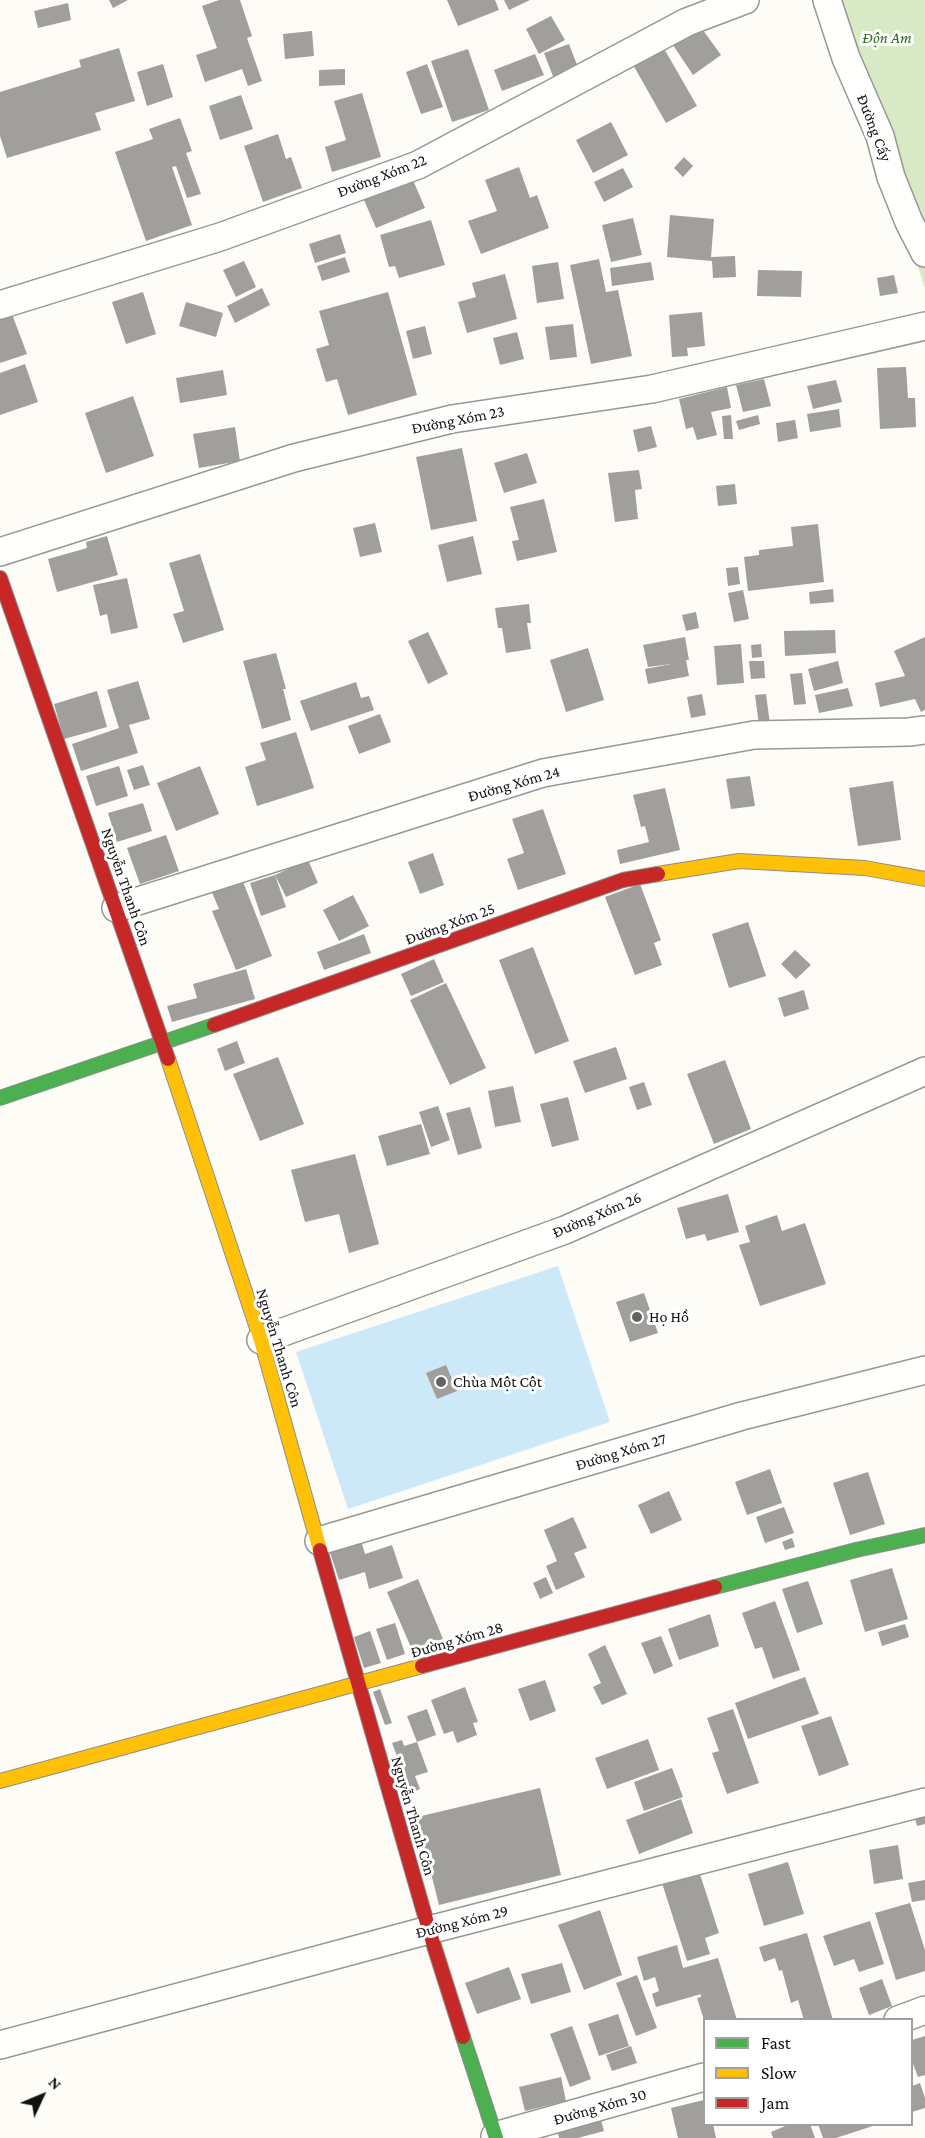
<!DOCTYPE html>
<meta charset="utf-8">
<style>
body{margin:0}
#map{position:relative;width:925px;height:2138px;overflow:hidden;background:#fdfcf7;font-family:"Crimson Pro",serif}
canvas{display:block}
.legend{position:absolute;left:703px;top:2018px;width:210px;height:108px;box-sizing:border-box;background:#fff;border:2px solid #a0a0a0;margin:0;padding:8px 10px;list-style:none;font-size:18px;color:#111}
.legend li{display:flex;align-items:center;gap:12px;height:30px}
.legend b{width:30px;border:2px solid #a0a0a0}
.north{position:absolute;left:12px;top:2066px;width:60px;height:60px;-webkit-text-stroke:4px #fff;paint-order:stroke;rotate:46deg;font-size:16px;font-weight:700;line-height:24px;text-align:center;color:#111}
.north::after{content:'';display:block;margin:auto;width:21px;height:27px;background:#111;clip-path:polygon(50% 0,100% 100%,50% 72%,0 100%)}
</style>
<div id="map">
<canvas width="925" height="2138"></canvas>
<ul class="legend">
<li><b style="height:8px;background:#4caf50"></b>Fast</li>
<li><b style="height:8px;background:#ffc107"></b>Slow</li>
<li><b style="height:8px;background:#c62828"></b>Jam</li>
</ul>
<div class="north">N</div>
</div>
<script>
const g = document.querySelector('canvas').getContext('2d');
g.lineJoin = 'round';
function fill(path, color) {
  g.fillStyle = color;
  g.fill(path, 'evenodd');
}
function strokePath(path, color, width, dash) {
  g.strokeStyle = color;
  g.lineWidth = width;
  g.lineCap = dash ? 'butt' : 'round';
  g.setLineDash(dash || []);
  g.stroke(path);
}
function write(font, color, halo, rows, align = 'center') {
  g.font = font + ' "Crimson Pro",serif';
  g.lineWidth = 6;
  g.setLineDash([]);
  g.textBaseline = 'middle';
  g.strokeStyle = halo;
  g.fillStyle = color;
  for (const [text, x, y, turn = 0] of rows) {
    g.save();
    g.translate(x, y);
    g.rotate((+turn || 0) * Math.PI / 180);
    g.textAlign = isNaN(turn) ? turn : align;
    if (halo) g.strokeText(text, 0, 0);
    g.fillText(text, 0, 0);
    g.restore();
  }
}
fill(new Path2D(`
 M835,0H925V289Z`), '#d8eac5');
fill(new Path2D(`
 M558,1266L610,1422L348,1509L296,1352Z`), '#cde8f7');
fill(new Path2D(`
 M109,0H128L113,8Z
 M219,0H240L252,36L247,38L262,81L248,86L242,69L205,82L196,55L217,48L202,6Z
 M447,0H495L499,10L458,26Z
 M504,0H530L509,10Z
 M68,3L71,20L38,28L34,11Z
 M551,16L565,40L539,54L526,29Z
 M700,26L721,55L693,75L673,45Z
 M312,31L314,56L285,59L283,34Z
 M569,44L579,70L554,79L544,53Z
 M662,45L697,106L666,123L632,63Z
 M119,48L135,101L95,113L101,130L7,158L0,136V92L81,67L79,60Z
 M468,49L489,110L452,122L431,61Z
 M535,54L544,75L502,91L494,70Z
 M163,64L173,97L147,106L137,72Z
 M427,64L443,107L421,114L406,72Z
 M345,69V85L319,86V70Z
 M362,93L381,157L332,172L325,147L346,140L334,101Z
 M241,95L253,129L220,140L209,106Z
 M180,118L192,151L186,153L201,194L187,198L176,166L172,167L192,225L146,241L115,152L153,139L149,129Z
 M611,122L628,155L593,173L576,140Z
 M278,134L286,159L291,157L302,188L263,202L244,146Z
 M684,157L693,166L683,177L674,168Z
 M519,167L530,198L537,195L549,228L481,254L468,221L497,211L485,180Z
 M623,168L633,187L604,202L594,182Z
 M413,180L425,208L376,228L364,200Z
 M670,215L714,219L711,257L735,256L736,277L713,278L712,261L667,257Z
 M633,218L642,255L611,262L602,225Z
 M431,220L445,265L399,278L395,266L389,267L380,235Z
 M340,234L346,253L315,263L309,244Z
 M345,257L350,272L322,281L317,266Z
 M599,259L606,292L618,290L632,356L591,364L570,265Z
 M244,261L256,287L236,297L223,270Z
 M558,262L564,299L537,303L532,266Z
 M651,262L654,280L612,286L610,268Z
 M758,270L802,271L801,297L757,296Z
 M505,274L517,319L467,333L458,302L476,297L472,283Z
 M894,275L898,293L880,296L877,278Z
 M262,288L270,305L235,323L227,306Z
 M143,292L156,334L126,344L112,302Z
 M388,292L417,395L348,415L337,379L326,382L316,349L329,345L319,311Z
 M186,302L223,313L216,337L179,326Z
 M702,312L705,346L687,348L688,356L672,357L669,315Z
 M12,314L27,354L0,363V318Z
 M573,324L577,357L550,360L545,327Z
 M425,326L432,354L413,359L406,331Z
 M517,332L524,359L500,365L493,338Z
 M25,364L38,402L0,415V373Z
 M906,367L908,398H915L916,427L880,429L877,368Z
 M223,370L227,395L180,403L176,378Z
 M764,379L771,406L743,412L736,385Z
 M836,380L842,402L813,409L807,386Z
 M727,387L731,408L711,412L717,435L697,440L693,427L686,429L679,399Z
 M133,396L154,456L106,473L85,413Z
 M839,409L841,427L810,432L807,414Z
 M731,415L733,439H724L722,416Z
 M758,415L760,424L739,430L736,421Z
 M795,420L798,438L778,442L776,423Z
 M651,426L657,447L638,452L633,430Z
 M235,427L240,461L199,468L193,434Z
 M462,448L477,521L431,530L416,457Z
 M527,453L537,483L504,493L494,463Z
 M639,470L642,489L635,490L638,519L615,522L608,473Z
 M735,484L737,504L718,506L716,486Z
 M544,499L557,552L517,561L512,541L519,540L510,507Z
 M375,523L382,552L360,557L353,528Z
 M818,524L824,582L748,591L744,557L759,555V550L793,546L791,527Z
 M107,536L118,575L57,592L48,559L87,548L86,542Z
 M473,536L482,574L447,582L438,545Z
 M200,554L224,630L183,643L173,614L184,611L169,563Z
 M738,567L740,584L728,586L726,568Z
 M127,578L138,628L111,634L107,614L100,616L93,585Z
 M833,589L834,602L810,604L809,592Z
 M743,590L749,619L734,622L728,593Z
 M529,604L531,623H527L531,649L506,653L502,628H498L495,608Z
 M696,612L699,628L686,631L682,615Z
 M835,630L836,653L785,656L784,631Z
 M428,632L448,674L428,684L408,641Z
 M685,637L689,660H686L689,676L648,684L645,669L671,664L648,667L643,645Z
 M925,637V710L921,712L915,699L880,707L875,683L905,676L894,651Z
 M741,644L744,683L717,685L714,646Z
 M761,644L762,657L752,658L751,645Z
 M588,648L604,700L566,712L550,660Z
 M276,653L286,689H283L291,720L262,729L243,661Z
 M749,661H764L765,678L751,679Z
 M838,661L843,683L814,691L808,669Z
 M802,673L806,704L794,705L790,674Z
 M138,681L150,719L129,725L138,753L81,771L72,744L119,728L107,690Z
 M356,682L361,698L369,696L374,710L311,731L300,701Z
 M848,688L853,706L819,713L815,695Z
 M97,691L107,727L64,739L54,704Z
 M702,694L706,715L691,718L687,697Z
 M766,694L770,724L759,725L755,695Z
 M380,714L391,742L359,754L348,726Z
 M296,732L314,788L257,806L245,767L266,760L260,743Z
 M143,765L150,785L134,790L127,770Z
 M119,766L128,796L96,806L86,776Z
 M200,766L219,814L176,831L157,783Z
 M750,776L755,806L731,809L726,779Z
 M893,781L901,840L858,846L849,788Z
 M665,788L680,850L620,864L617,850L649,842L645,826L641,827L633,795Z
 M143,803L152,831L117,842L108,813Z
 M543,809L566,874L518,890L507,859L524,853L512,819Z
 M166,835L179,871L140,884L127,848Z
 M433,853L444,885L420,894L408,862Z
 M308,860L318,883L286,897L275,875Z
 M275,875L286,907L261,916L250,883Z
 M242,879L272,956L236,970L212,911L219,909L211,890Z
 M640,884L661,940L654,943L662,965L635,975L605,897Z
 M353,895L369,926L339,941L323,910Z
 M748,922L766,976L729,988L712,934Z
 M364,934L371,953L324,970L317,952Z
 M533,947L569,1041L535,1054L499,960Z
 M795,950L811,965L796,979L781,964Z
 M434,959L444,982L411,996L401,974Z
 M246,969L255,999L172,1022L167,1006L197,998L193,984Z
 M446,983L486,1068L450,1085L410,1000Z
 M804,990L809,1009L784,1017L778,998Z
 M237,1041L245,1063L225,1071L217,1049Z
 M616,1047L627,1079L585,1093L573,1061Z
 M278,1057L304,1124L260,1141L233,1074Z
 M725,1060L751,1129L714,1144L687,1074Z
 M644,1082L652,1105L637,1110L629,1087Z
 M513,1086L521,1122L495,1127L488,1091Z
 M568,1097L579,1140L552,1147L540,1104Z
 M438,1106L450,1140L431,1147L419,1112Z
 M470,1107L482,1148L458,1155L446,1113Z
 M421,1124L430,1154L387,1166L378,1136Z
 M355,1154L379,1244L349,1253L339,1214L305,1222L291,1170Z
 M728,1194L739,1232L707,1241L705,1234L686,1239L677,1208Z
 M777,1215L782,1231L805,1223L826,1284L760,1306L739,1245L750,1242L745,1226Z
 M644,1293L658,1333L630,1342L616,1302Z
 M446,1365L457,1391L437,1399L426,1373Z
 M770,1469L782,1503L747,1515L735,1482Z
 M868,1472L885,1524L850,1535L833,1483Z
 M669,1491L682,1520L651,1534L638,1505Z
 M784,1507L794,1533L765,1543L756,1517Z
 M573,1517L587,1548L574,1553L585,1577L556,1590L546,1566L557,1561L544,1530Z
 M359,1533L365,1554L392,1545L403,1578L369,1589L365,1572L339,1580L327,1543Z
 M792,1538L795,1547L785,1550L782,1542Z
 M892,1568L908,1619L865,1632L850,1580Z
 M546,1577L553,1593L540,1599L533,1583Z
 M418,1579L443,1639L413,1652L387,1592Z
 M808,1581L823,1624L797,1633L782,1589Z
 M775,1601L800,1670L773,1679L762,1647L755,1649L742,1613Z
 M710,1614L719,1646L679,1660L668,1629Z
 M395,1623L405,1654L387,1660L376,1629Z
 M905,1624L909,1637L882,1646L878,1632Z
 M370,1631L381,1663L364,1668L354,1637Z
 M661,1636L673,1666L654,1674L641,1643Z
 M605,1645L627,1694L602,1705L593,1687L601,1683L588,1654Z
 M805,1677L819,1714L748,1739L735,1703Z
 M545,1680L556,1711L530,1721L518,1689Z
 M465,1687L478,1722L473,1723L477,1735L457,1743L453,1731L444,1734L431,1700Z
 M380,1689L392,1723L385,1725L373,1692Z
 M427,1709L436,1735L417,1742L407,1716Z
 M733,1709L759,1783L727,1794L712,1753L719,1751L707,1718Z
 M831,1716L849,1765L819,1776L801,1726Z
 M648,1739L659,1770L607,1789L595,1758Z
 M402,1740L404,1746L417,1742L428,1772L415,1776L420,1789L411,1793L392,1743Z
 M672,1768L683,1797L644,1811L634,1782Z
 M540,1788L561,1875L439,1905L417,1817Z
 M681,1799L693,1833L639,1854L626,1820Z
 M925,1812V1824L917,1826L914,1814Z
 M898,1845L903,1879L874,1884L869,1850Z
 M788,1862L804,1914L764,1926L748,1874Z
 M698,1868L719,1933L705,1938L710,1954L687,1961L661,1880Z
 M925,1880V1900L912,1902L908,1883Z
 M910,1903L925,1950V1971L896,1980L875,1913Z
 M600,1910L622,1975L584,1990L558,1925Z
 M870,1921L884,1964L859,1972L854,1959L834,1966L823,1936Z
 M807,1933L815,1960L833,2020H804L798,2000L791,2003L782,1970L779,1971L775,1958L764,1962L759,1947Z
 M677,1945L683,1968L718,1958L737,2020H704L697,1998L701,1997V1994L656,2007L652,1994L659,1991L655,1977L644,1981L637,1957Z
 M562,1963L571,1992L531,2004L521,1974Z
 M509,1967L521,1999L477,2014L465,1983Z
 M637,1975L657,2028L636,2036L616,1983Z
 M882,1979L892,2006L869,2015L859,1988Z
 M618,2014L629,2046L599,2056L588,2024Z
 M572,2026L591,2079L570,2087L550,2034Z
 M925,2036V2075L918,2077L912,2061V2040Z
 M631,2046L637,2063L612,2071L606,2055Z
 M561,2077L566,2101L525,2111L519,2087Z
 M920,2083L925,2098V2108L912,2112V2086Z
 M704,2100V2124H713L716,2138H678L671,2108Z
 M599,2113L604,2131L578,2138H559L556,2126Z
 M790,2124H810L815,2138H773L771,2132Z
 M818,2124H876V2125L836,2138H823Z`), '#a19f9c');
const street = new Path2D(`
 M827,0L846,58L880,136L891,177L909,222L925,253
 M0,305L220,237L418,165L687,22L745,0
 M0,552L294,458L452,419L652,389L925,326
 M116,908L543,773L754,735L909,732L925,730
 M261,1340L565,1230L925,1071
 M319,1541L742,1416L925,1370
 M898,2020L925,2010
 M0,2045L429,1930L925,1802
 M495,2136L704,2077`);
const fast = new Path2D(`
 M0,1098L214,1025
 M715,1587L856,1550L925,1535
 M463,2037L496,2138`);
const slow = new Path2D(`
 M658,874L739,861L865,868L925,879
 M168,1059L261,1340L320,1550
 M0,1781L422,1666`);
const jam = new Path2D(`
 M0,578L168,1059
 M214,1025L623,880L658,874
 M320,1550L429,1930L463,2037
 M422,1666L715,1587`);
strokePath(street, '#979795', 30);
strokePath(fast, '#8e8d8b', 16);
strokePath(slow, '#8e8d8b', 16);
strokePath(jam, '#8e8d8b', 16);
strokePath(street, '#fffffe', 27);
strokePath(fast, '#4caf50', 14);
strokePath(slow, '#ffc107', 14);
strokePath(jam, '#c62828', 14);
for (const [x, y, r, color] of [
 [637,1317,6,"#646362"],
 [441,1382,6,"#646362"]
]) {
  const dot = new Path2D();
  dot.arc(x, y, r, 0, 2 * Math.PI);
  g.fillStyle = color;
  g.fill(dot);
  strokePath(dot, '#fff', 2);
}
write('italic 16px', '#2f6b1f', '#fff', [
 ["Độn Am",887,38]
]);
write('16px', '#111', '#fff', [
 ["Đường Cấy",874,128,69],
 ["Đường Xóm 22",382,176,-21],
 ["Đường Xóm 23",458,420,-11],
 ["Đường Xóm 24",514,784,-16],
 ["Nguyễn Thanh Côn",126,887,71],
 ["Đường Xóm 25",450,924,-20],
 ["Đường Xóm 26",597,1215,-23],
 ["Nguyễn Thanh Côn",279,1348,73],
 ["Đường Xóm 27",621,1452,-17],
 ["Đường Xóm 28",457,1640,-16],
 ["Nguyễn Thanh Côn",413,1816,74],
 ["Đường Xóm 29",462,1922,-14],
 ["Đường Xóm 30",600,2107,-16]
]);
write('16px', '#111', '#fff', [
 ["Họ Hồ",649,1317],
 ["Chùa Một Cột",453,1382]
], 'left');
</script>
